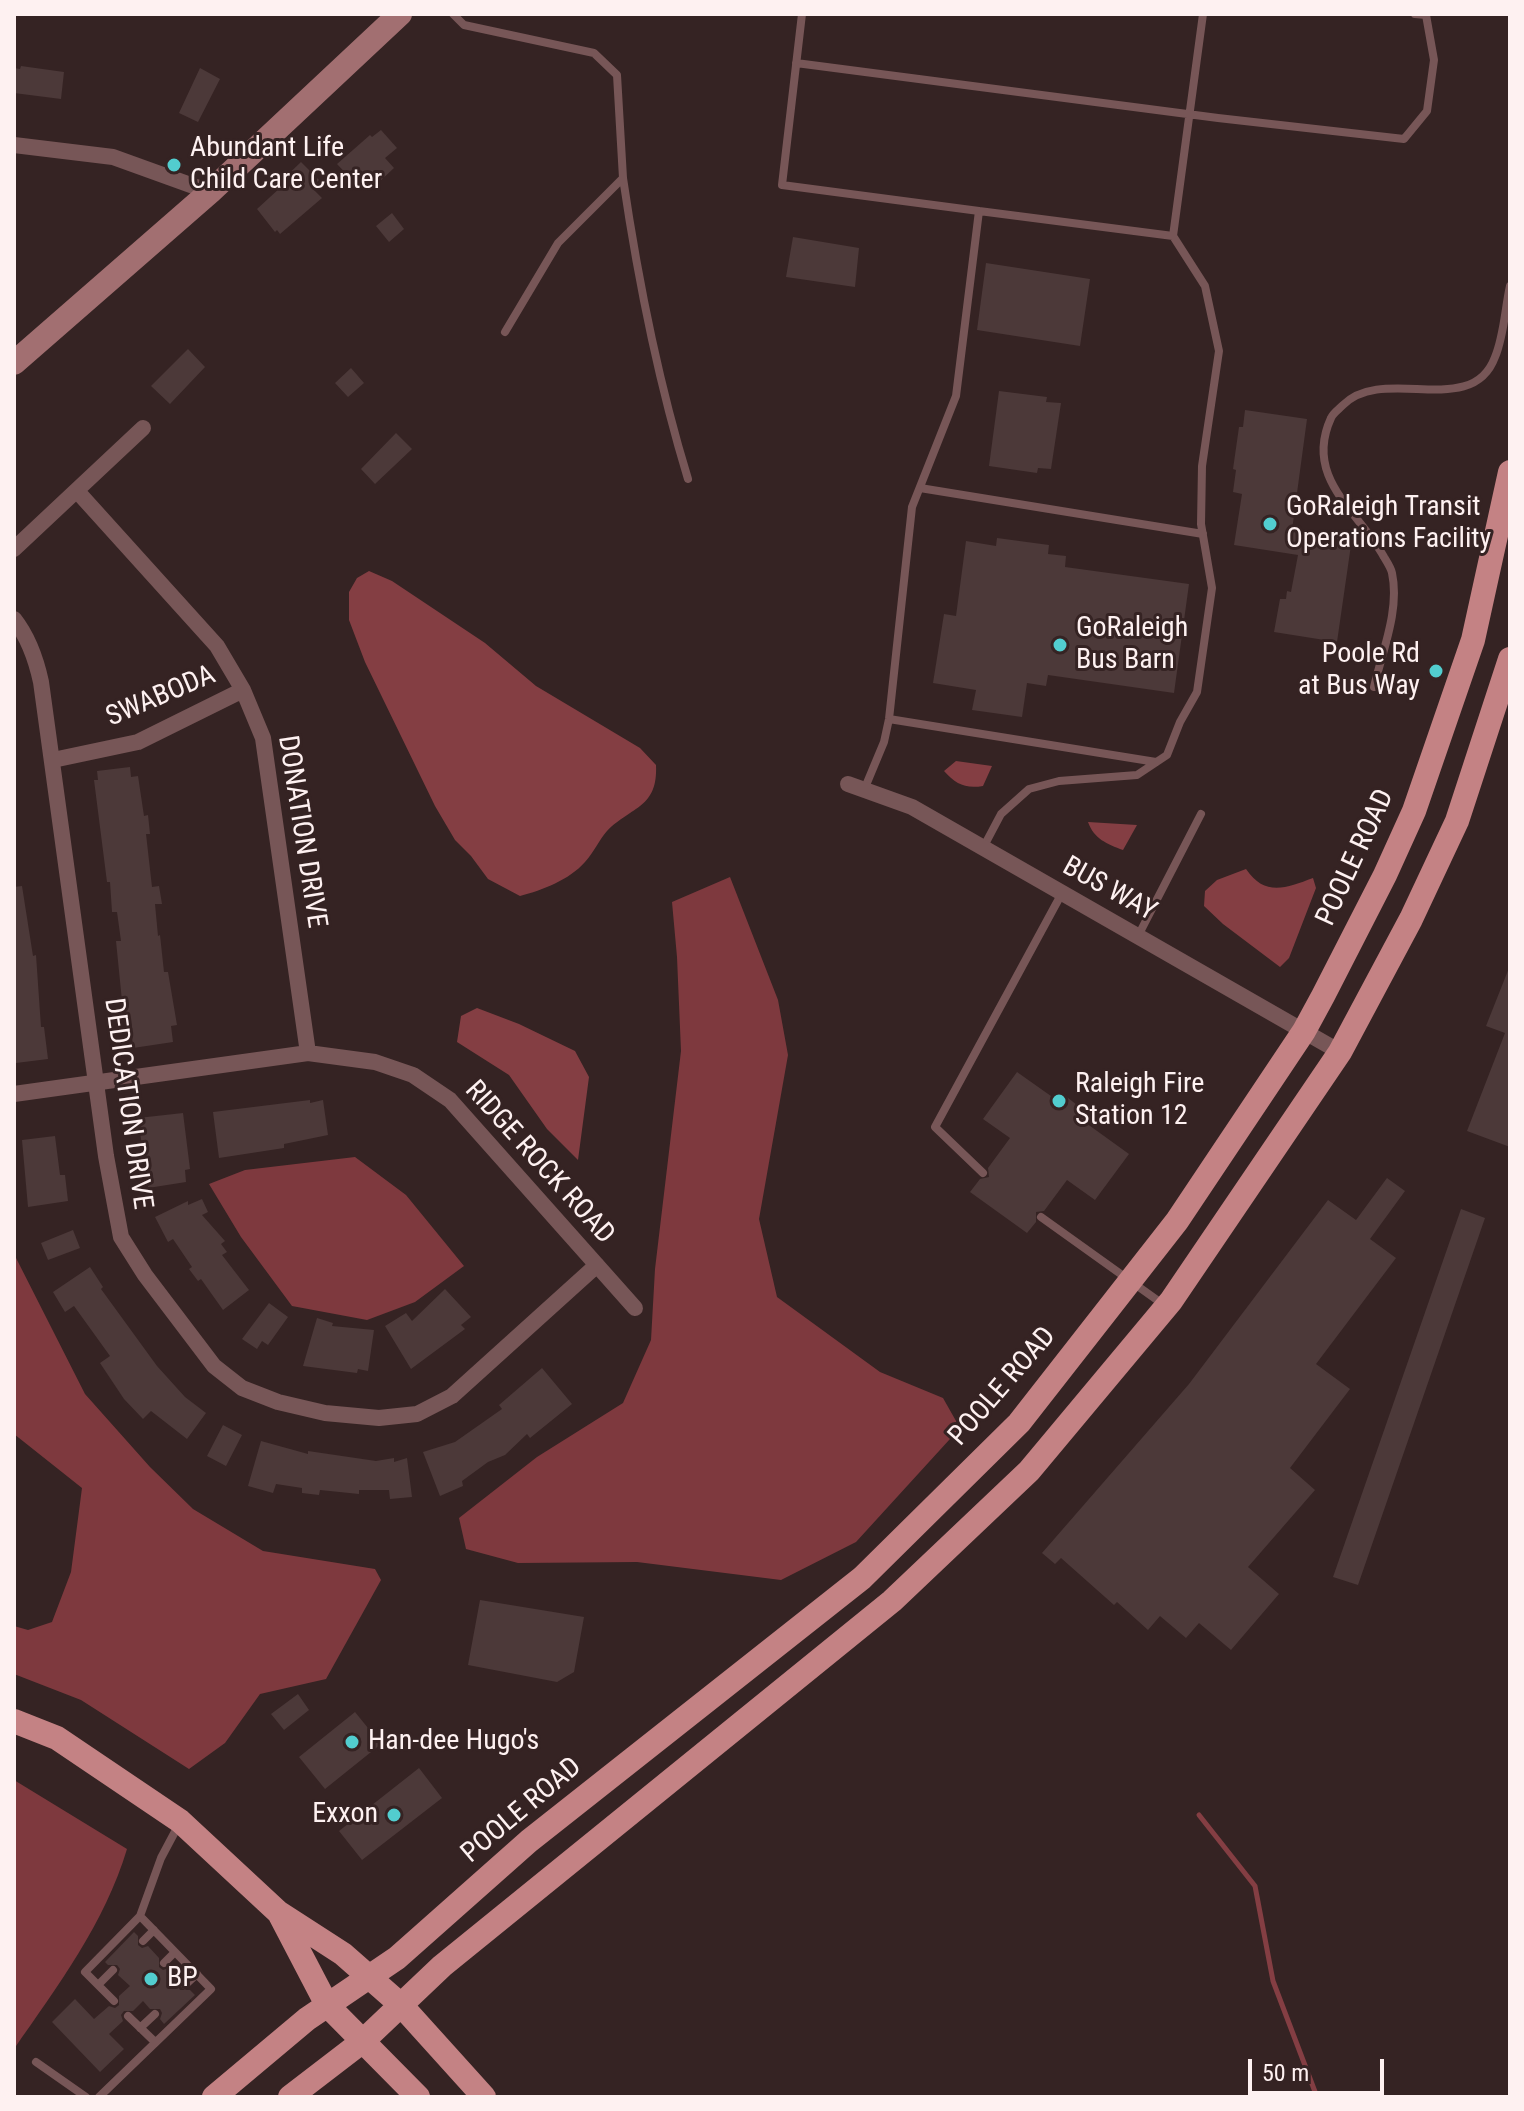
<!DOCTYPE html>
<style>
body{margin:0}
#map{position:relative;width:1524px;height:2111px;overflow:hidden;background:#352323;font-family:"Roboto Condensed",sans-serif}
canvas{display:block}
.frame{position:absolute;inset:0;border:16px solid #fef1f1;pointer-events:none}
.scale{position:absolute;left:1248px;top:2059px;width:136px;height:36px;box-sizing:border-box;border:4px solid #fef1f1;border-top:0;padding-left:10px;font-size:24px;line-height:28px;white-space:nowrap;color:#fef1f1;-webkit-text-stroke:6px #352323;paint-order:stroke}
</style>
<div id="map">
<canvas width="1524" height="2111"></canvas>
<div class="frame"></div>
<div class="scale">50 m</div>
</div>
<script>
const g = document.querySelector('canvas').getContext('2d');
g.lineJoin = 'round';
function fill(path, color) {
  g.fillStyle = color;
  g.fill(path, 'evenodd');
}
function strokePath(path, color, width, dash) {
  g.strokeStyle = color;
  g.lineWidth = width;
  g.lineCap = dash ? 'butt' : 'round';
  g.setLineDash(dash || []);
  g.stroke(path);
}
function write(font, color, halo, rows, align = 'center') {
  g.font = font + ' "Roboto Condensed",sans-serif';
  g.lineWidth = 6;
  g.setLineDash([]);
  g.textBaseline = 'middle';
  g.strokeStyle = halo;
  g.fillStyle = color;
  for (const [text, x, y, turn = 0] of rows) {
    g.save();
    g.translate(x, y);
    g.rotate((+turn || 0) * Math.PI / 180);
    g.textAlign = isNaN(turn) ? turn : align;
    if (halo) g.strokeText(text, 0, 0);
    g.fillText(text, 0, 0);
    g.restore();
  }
}
fill(new Path2D(`
 M730,877L778,1000L788,1055L759,1219L777,1297L880,1372L943,1398L960,1428L856,1542L781,1580L637,1562L518,1563L466,1549L459,1518L537,1457L623,1403L651,1340L655,1269L681,1051L677,957L672,902Z
 M355,1157L406,1195L464,1266L415,1302L367,1320L292,1306L241,1237L209,1184L245,1170Z
 M14,1254L85,1394L150,1467L193,1509L263,1551L375,1569L381,1580L326,1679L260,1694L225,1743L189,1769L81,1700L14,1674V1626L28,1630L52,1622L71,1572L82,1488L14,1434Z
 M14,1780L127,1849C105,1923 57,1987 14,2049Z`), '#7e393e');
fill(new Path2D(`
 M369,571L392,581L485,643L536,686L640,748L656,765C658,808 632,806 607,831C599,840 594,852 585,862C569,880 543,890 520,896L488,879L471,856L455,840L435,806L365,662L349,620V592L357,578Z
 M956,761L992,766L983,786C965,789 956,784 944,771Z
 M1088,822L1137,825L1123,850C1107,844 1094,839 1088,822Z
 M1246,869C1265,897 1286,888 1313,878L1316,888L1289,958L1280,967L1223,924L1204,906L1205,891L1217,880Z
 M477,1008L519,1024L575,1051L589,1077L578,1160L547,1129L509,1075L457,1042L461,1016Z`), '#843e43');
strokePath(new Path2D(`
 M1199,1815L1255,1886L1273,1981L1317,2097`), '#843e43', 5);
fill(new Path2D(`
 M21,66L64,72L61,99L14,93V68L20,69Z
 M200,68L220,79L198,122L179,113Z
 M381,130L397,148L385,158L394,168L378,183L369,172L356,184L337,164L370,135L372,137Z
 M301,162L319,180L312,188L322,198L280,234L277,230L275,232L257,209L281,187L278,184Z
 M392,213L404,229L389,242L376,226Z
 M793,237L859,248L855,287L786,277Z
 M986,263L1090,279L1080,346L977,330Z
 M188,349L205,367L170,404L151,386Z
 M351,368L364,383L348,397L335,383Z
 M999,391L1047,397L1046,402L1061,403L1051,469L1038,468L1037,473L989,466Z
 M1245,410L1307,419L1292,530L1352,538L1337,642L1274,632L1280,599H1286L1287,591L1291,592L1298,555L1234,545L1242,494L1233,492L1236,470L1233,469L1239,427H1243Z
 M396,433L412,449L375,484L361,469Z
 M997,538L1049,545L1048,554L1066,556L1065,567L1189,584L1174,693L1048,675L1046,686L1027,683L1022,717L972,710L976,690L933,683L944,614L956,616L966,541L996,546Z
 M130,767L131,777L138,776L144,816L148,815L150,834H146L152,887L159,886L162,904H155L158,936L160,935L164,972H168L177,1025L171,1026L173,1042L133,1048L132,1036L127,1037L125,1000L122,1001L116,941H121L117,912H112L110,882H107L94,780H98L97,771Z
 M22,886L33,956L36,955L41,1027H44L48,1059L16,1063L14,887Z
 M1509,968H1510V1147L1467,1131L1505,1033L1486,1026Z
 M1017,1072L1058,1101L1063,1094L1091,1116L1086,1123L1129,1154L1095,1200L1067,1180L1044,1211L1036,1212V1222L1027,1233L970,1192L980,1179L989,1177L988,1168L1010,1138L983,1119Z
 M310,1100V1103L323,1100L328,1135L284,1144V1148L219,1158L213,1112Z
 M183,1113L190,1169L185,1170L186,1182L148,1188L138,1118Z
 M55,1136L60,1175H65L68,1201L28,1207L22,1140Z
 M1387,1178L1405,1191L1370,1239L1396,1258L1316,1364L1350,1389L1290,1468L1315,1490L1248,1567L1279,1594L1231,1650L1199,1623L1186,1638L1160,1616L1148,1630L1117,1602L1114,1605L1061,1558L1055,1564L1042,1553L1189,1384L1328,1200L1356,1220Z
 M202,1199L208,1212L202,1215L225,1241L221,1244L227,1252L222,1255L249,1290L223,1310L201,1279L198,1281L189,1269L192,1267L173,1239L168,1242L155,1217L188,1201V1205Z
 M1461,1209L1485,1218L1358,1585L1333,1577Z
 M73,1230L80,1248L48,1260L41,1243Z
 M90,1267L103,1287L101,1289L157,1366L185,1397L206,1413L187,1439L151,1411L143,1419L124,1399L100,1363L110,1356L74,1306L65,1312L53,1292Z
 M445,1289L471,1317L461,1325L465,1329L411,1369L385,1326L406,1313L412,1321Z
 M269,1303L288,1317L268,1345L262,1341L257,1349L242,1339Z
 M317,1318L333,1323L332,1326L374,1330L368,1371L358,1369L357,1373L303,1366Z
 M542,1368L572,1404L530,1438L527,1434L505,1455L488,1462L462,1481L463,1486L440,1496L423,1452L455,1442L502,1409L499,1405Z
 M223,1425L242,1435L226,1466L207,1456Z
 M261,1441L308,1454V1451L376,1461L394,1458V1462L407,1458L412,1497L390,1499L389,1490H359V1494L320,1490L319,1495L302,1493V1488L276,1484L273,1493L248,1486Z
 M480,1600L584,1617L574,1672L557,1682L468,1665Z
 M298,1694L309,1710L284,1730L271,1714Z
 M355,1712L381,1744L325,1789L299,1757Z
 M419,1768L442,1798L362,1860L339,1831Z
 M134,1932L138,1936V1945L142,1948L148,1946L159,1958V1967L163,1970L169,1968L180,1980L178,1986L180,1990H190L195,1995L164,2024L160,2019L162,2013L160,2009H150L143,2001L133,2011H124L121,2015L123,2021L109,2034L124,2049L100,2072L52,2022L75,1999L94,2019L109,2006L115,2008L119,2005V1996L130,1986L118,1975L120,1969L117,1965H108L105,1962Z`), '#4c3939');
strokePath(new Path2D(`
 M453,14L464,25L594,53L617,75L623,178L558,243L505,332
 M802,14L782,185L979,211L956,396L912,507L889,719L884,742L864,790
 M796,63L1218,118L1404,139L1427,111L1434,60L1426,15L1415,14
 M623,178C638,280 658,381 688,479
 M979,211L1173,236
 M920,488L1203,534
 M1374,687C1382,652 1400,610 1392,573C1391,568 1387,562 1384,557C1360,512 1303,479 1331,418C1333,413 1339,409 1343,405C1384,364 1472,420 1495,357C1504,336 1505,308 1510,286
 M889,719L1156,762
 M983,848L1001,814L1029,789L1059,781L1137,775L1167,755L1180,722L1197,692L1212,588L1201,524L1202,466L1219,351L1205,286L1173,236L1203,14
 M1138,936L1201,814
 M983,1173L935,1127L1062,893
 M1041,1217L1164,1305
 M143,1941L154,1930
 M164,1963L175,1952
 M98,1985L113,1970
 M185,1985L197,1974
 M114,2001L85,1972L140,1916
 M128,2016L155,2042
 M140,2028L155,2014
 M36,2062L86,2097
 M99,2097L211,1989L140,1916L161,1858L178,1826`), '#775657', 8);
strokePath(new Path2D(`
 M14,145L113,157L210,192
 M77,491L217,646L243,690L263,738L308,1053
 M14,549L143,428
 M14,619C29,638 36,659 41,682L106,1156L121,1237L145,1275L214,1366L242,1388L278,1402L325,1413L379,1418L417,1414L452,1396L597,1265
 M53,760L138,742L243,690
 M848,784L912,807L1340,1052
 M14,1094L308,1053L375,1062L413,1075L450,1100L635,1308`), '#775657', 16);
strokePath(new Path2D(`
 M14,363L210,192L400,14`), '#a26f71', 24);
strokePath(new Path2D(`
 M14,1721L57,1738L180,1821L278,1912L343,1954L401,2005L484,2097
 M279,1913L327,2005L418,2097
 M214,2097L307,2019L397,1958L529,1841L862,1578L1019,1423L1177,1221L1304,1031L1323,996L1385,875L1414,811L1473,640L1510,472
 M290,2097L363,2041L442,1966L892,1601L1029,1471L1171,1301L1340,1052L1411,919L1457,821L1510,659`), '#c48284', 24);
for (const [x, y, r, color] of [
 [174,165,8,"#52cdcf"],
 [1270,524,8,"#52cdcf"],
 [1060,645,8,"#52cdcf"],
 [1436,671,8,"#52cdcf"],
 [1059,1101,8,"#52cdcf"],
 [352,1742,8,"#52cdcf"],
 [394,1815,8,"#52cdcf"],
 [151,1979,8,"#52cdcf"]
]) {
  const dot = new Path2D();
  dot.arc(x, y, r, 0, 2 * Math.PI);
  g.fillStyle = color;
  g.fill(dot);
  strokePath(dot, '#352323', 3);
}
write('28px', '#fef1f1', '#352323', [
 ["Abundant Life",190,149],
 ["Child Care Center",190,181],
 ["GoRaleigh Transit",1286,508],
 ["Operations Facility",1286,540],
 ["GoRaleigh",1076,629],
 ["Bus Barn",1076,661],
 ["Poole Rd",1420,655,"right"],
 ["at Bus Way",1420,687,"right"],
 ["Raleigh Fire",1075,1085],
 ["Station 12",1075,1117],
 ["Han-dee Hugo's",368,1742],
 ["Exxon",378,1815,"right"],
 ["BP",167,1979]
], 'left');
write('28px', '#fef1f1', '#352323', [
 ["SWABODA",161,697,-23],
 ["DONATION DRIVE",301,832,81],
 ["POOLE ROAD",1356,858,-65],
 ["BUS WAY",1109,890,29],
 ["DEDICATION DRIVE",127,1104,82],
 ["RIDGE ROCK ROAD",539,1163,48],
 ["POOLE ROAD",1003,1387,-49],
 ["POOLE ROAD",522,1811,-40]
]);
</script>
